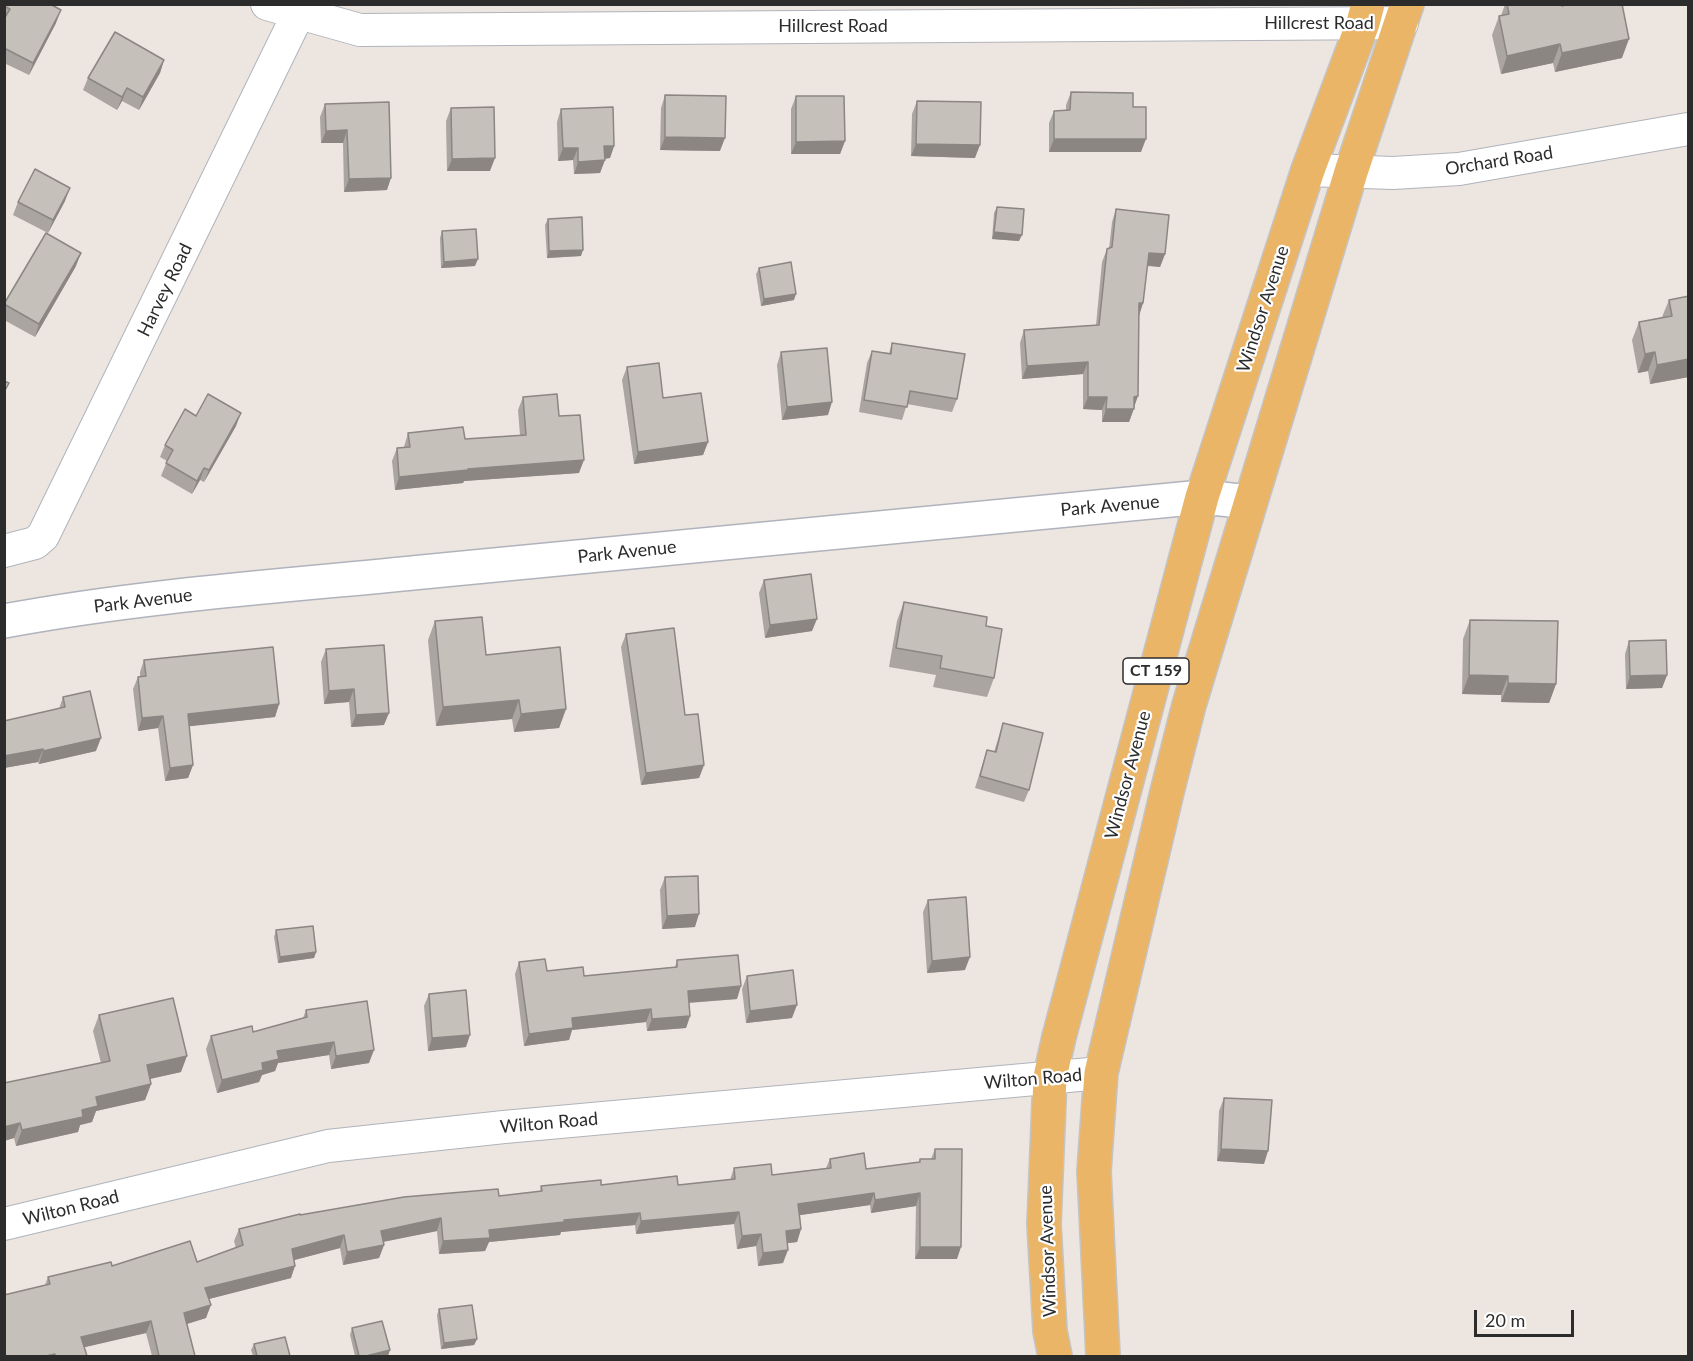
<!DOCTYPE html>
<style>
body{margin:0}
#map{position:relative;width:1693px;height:1361px;overflow:hidden;background:#ede5df;font-family:Lato,sans-serif}
canvas{display:block}
.frame{position:absolute;inset:0;border:6px solid #2c2c2c;pointer-events:none}
.scale{position:absolute;left:1474px;top:1310px;width:100px;height:27px;box-sizing:border-box;border:3px solid #2c2c2c;border-top:0;padding-left:8px;font-size:18px;line-height:21px;white-space:nowrap;color:#2c2c2c;-webkit-text-stroke:4px #fff;paint-order:stroke}
</style>
<div id="map">
<canvas width="1693" height="1361"></canvas>
<div class="frame"></div>
<div class="scale">20 m</div>
</div>
<script>
const g = document.querySelector('canvas').getContext('2d');
g.lineJoin = 'round';
function strokePath(path, color, width, dash) {
  g.strokeStyle = color;
  g.lineWidth = width;
  g.lineCap = dash ? 'butt' : 'round';
  g.setLineDash(dash || []);
  g.stroke(path);
}
function fill(path, color) {
  g.fillStyle = color;
  g.fill(path, 'evenodd');
}
function write(font, color, halo, rows, align = 'center') {
  g.font = font + ' Lato,sans-serif';
  g.lineWidth = 4.5;
  g.setLineDash([]);
  g.textBaseline = 'middle';
  g.strokeStyle = halo;
  g.fillStyle = color;
  for (const [text, x, y, turn = 0] of rows) {
    g.save();
    g.translate(x, y);
    g.rotate((+turn || 0) * Math.PI / 180);
    g.textAlign = isNaN(turn) ? turn : align;
    if (halo) g.strokeText(text, 0, 0);
    g.fillText(text, 0, 0);
    g.restore();
  }
}
const street = new Path2D(`
 M267,4L360,30L1402,23
 M1308,170L1393,173L1459,169L1688,129
 M4,551L35,543L43,536L303,4
 M4,1224L328,1146L504,1127L1101,1073`);
const secondary = new Path2D(`
 M4,621C149,594 297,585 443,570C696,545 949,522 1202,497L1250,502`);
const primary = new Path2D(`
 M1055,1356L1050,1331L1044,1224L1050,1077L1059,1037L1202,497L1308,170L1363,23L1368,4
 M1103,1356L1094,1171L1101,1073L1167,792L1189,705L1351,172L1407,4`);
strokePath(street, '#afb4bc', 34);
strokePath(secondary, '#afb4bc', 36);
strokePath(primary, '#c4c4c4', 36);
strokePath(street, '#fff', 32);
strokePath(secondary, '#fff', 33);
strokePath(primary, '#eab567', 33);
fill(new Path2D(`
 M4,4L56,23L29,75L4,63Z
 M1505,4H1562V6L1622,58L1555,72L1553,63L1501,74L1492,35L1499,16H1501Z
 M164,60L160,73L139,110L122,101L117,110L83,90L88,78Z
 M1071,92L1141,152H1049V123L1054,111L1066,110V105Z
 M665,95L720,151L660,150L661,108Z
 M796,96L845,141L840,154H791V109Z
 M917,101L975,158L911,156L912,114Z
 M389,102L387,190L344,192L343,143H321L320,117L325,104Z
 M451,108L490,171H447L446,121Z
 M561,109L614,146L610,158L605,159L600,173L574,174L573,160L558,161L557,122Z
 M65,201L48,233L13,215L18,202Z
 M997,207L1019,241L992,239L994,213Z
 M1116,209L1165,254L1160,267L1147,266L1143,303L1139,314L1134,409L1129,422H1102V410L1083,409V374L1022,379L1020,343L1024,330L1096,325L1102,262L1107,249H1109L1112,222Z
 M548,219L581,256L547,258L545,225Z
 M442,231L475,266L441,268L440,238Z
 M76,266L35,337L4,320V304Z
 M759,268L794,300L761,306L756,274Z
 M1689,296V377L1650,384L1648,371L1638,373L1632,340L1639,322L1662,317L1669,300Z
 M892,343L957,399L952,412L907,404L902,420L859,412L867,363L872,351L889,353Z
 M781,352L828,415L782,420L777,365Z
 M627,367L663,398L708,442L703,455L634,464L622,380Z
 M523,397L559,416L579,473L464,481L463,483L395,490L392,461L397,448L404,447L408,433L465,439L520,435L518,410Z
 M196,416L236,426L204,482L200,480L192,494L161,476L167,461L160,457L165,445Z
 M764,580L812,631L765,638L759,593Z
 M904,602L986,626L994,678L987,697L933,687L936,675L889,667L897,621Z
 M1470,620L1556,684L1549,703L1501,702V695L1462,694L1463,639Z
 M435,621L566,709L559,728L514,732L512,719L436,726L428,640Z
 M626,634L685,715L704,765L699,778L641,785L621,647Z
 M1629,641L1667,675L1662,688L1626,689L1625,654Z
 M326,649L384,725L351,727L349,702L324,704L321,662Z
 M144,660L279,704L275,717L189,726L193,765L188,778L165,781L158,728L138,731L133,689L138,677L140,676V672Z
 M63,697L96,751L39,764L38,762L4,768V721L59,709Z
 M1003,723L1029,790L1024,802L975,788L987,750L994,752Z
 M665,877L695,927L662,929L660,890Z
 M928,900L965,970L927,973L923,912Z
 M276,930L316,952L314,958L278,963L274,937Z
 M677,960L737,999L689,1003L690,1016L686,1028L647,1031L646,1022L572,1030L569,1040L524,1046L515,974L519,962L547,971L584,976L675,967Z
 M747,976L792,1018L746,1023L742,989Z
 M429,994L466,1047L428,1051L424,1006Z
 M306,1010L369,1063L331,1069L329,1055L278,1063L275,1071L262,1075L259,1082L217,1093L206,1049L211,1036L253,1032L303,1018Z
 M99,1015L181,1072L149,1079L151,1084L145,1100L96,1111L92,1122L80,1125L78,1132L16,1146L14,1138L4,1141V1083L101,1063L93,1031Z
 M1224,1098L1264,1164L1217,1161L1219,1111Z
 M935,1149L957,1259H915L916,1206L871,1213L870,1205L800,1215L801,1229L797,1242L787,1243L783,1263L758,1266L756,1246L737,1249L734,1224L636,1234L635,1225L561,1232L560,1235L489,1242L485,1251L439,1254L437,1231L383,1242L384,1245L379,1258L343,1265L340,1248L294,1260L291,1278L209,1299L206,1318L187,1324L195,1356H152L146,1333L84,1347L87,1356H4V1295L45,1285L48,1277L112,1266L197,1262L236,1248L234,1241L239,1229L300,1215L540,1192L541,1186L601,1185H678L730,1180L734,1168L772,1175L826,1168L830,1159L866,1169L919,1162L920,1159H931Z
 M439,1309L477,1339L474,1345L441,1349L437,1315Z
 M352,1328L388,1356H355L350,1335Z
 M254,1344L290,1356H253L251,1350Z`), '#aaa5a0');
fill(new Path2D(`
 M61,10L56,23L29,75L33,63Z
 M1629,39L1622,58L1555,72L1562,53Z
 M1560,44L1553,63L1501,74L1507,56Z
 M164,60L160,73L139,110L143,97Z
 M127,88L122,101L117,110L122,97Z
 M347,130L343,143H321L326,131Z
 M665,137L725,138L720,151L660,150Z
 M1054,139H1146L1141,152H1049Z
 M845,141L840,154H791L796,142Z
 M916,144L980,145L975,158L911,156Z
 M604,146H614L610,158L600,159Z
 M563,148H578L573,160L558,161Z
 M495,158L490,171H447L452,159Z
 M605,160L600,173L574,174L578,162Z
 M391,178L387,190L344,192L349,179Z
 M70,188L65,201L48,233L53,220Z
 M994,232L1022,235L1019,241L992,239Z
 M583,250L581,256L547,258L549,251Z
 M81,253L76,266L35,337L39,324Z
 M1149,253L1165,254L1160,267L1144,265Z
 M478,259L475,266L441,268L444,262Z
 M796,294L794,300L761,306L764,299Z
 M1139,303H1143L1139,316Z
 M1655,352L1648,371L1638,373L1645,354Z
 M1689,359V377L1650,384L1657,365Z
 M1088,362L1083,374L1022,379L1027,366Z
 M1138,396L1129,422H1102L1106,409L1134,397Z
 M1088,397H1107L1102,410L1083,409Z
 M832,402L828,415L782,420L787,407Z
 M241,413L236,426L204,482L209,470Z
 M708,442L703,455L634,464L638,452Z
 M584,460L579,473L464,481L463,483L395,490L399,477L468,469Z
 M204,468L200,480L192,494L197,481Z
 M817,619L812,631L765,638L770,625Z
 M1469,675L1508,676L1501,695L1462,694Z
 M1667,675L1662,688L1626,689L1630,676Z
 M1508,683L1556,684L1549,703L1501,702Z
 M354,689L349,702L324,704L329,691Z
 M519,700L512,719L436,726L443,707Z
 M279,704L275,717L183,727L188,714Z
 M566,709L559,728L514,732L521,714Z
 M389,713L384,725L351,727L356,715Z
 M163,716L158,728L138,731L142,718Z
 M101,738L96,751L39,764L43,751Z
 M43,749L38,762L4,768V756Z
 M193,765L188,778L165,781L170,768Z
 M704,765L699,778L641,785L646,773Z
 M699,914L695,927L662,929L667,916Z
 M316,952L314,958L278,963L280,957Z
 M970,957L965,970L927,973L932,961Z
 M741,986L737,999L683,1003L688,991Z
 M797,1005L792,1018L746,1023L750,1011Z
 M651,1009L646,1022L572,1030L569,1040L524,1046L529,1034L572,1018Z
 M690,1016L686,1028L647,1031L652,1019Z
 M470,1035L466,1047L428,1051L432,1038Z
 M334,1042L329,1055L278,1063L275,1071L262,1075L259,1082L217,1093L222,1080L262,1063L277,1051Z
 M374,1050L369,1063L331,1069L336,1056Z
 M187,1056L181,1072L141,1081L147,1065Z
 M151,1084L145,1100L96,1111L92,1122L80,1125L78,1132L16,1146L22,1130L82,1110L96,1097Z
 M20,1123L14,1138L4,1141V1127Z
 M1221,1149L1268,1151L1264,1164L1217,1161Z
 M874,1193L870,1205L794,1216L798,1204Z
 M920,1193L916,1206L871,1213L875,1200Z
 M739,1212L734,1224L636,1234L641,1221Z
 M640,1213L635,1225L561,1232L560,1235L489,1242L485,1251L439,1254L443,1241L489,1230L564,1220Z
 M441,1218L437,1231L377,1243L381,1231Z
 M801,1229L797,1242L781,1244L786,1231Z
 M761,1234L756,1246L737,1249L742,1236Z
 M344,1235L340,1248L287,1262L292,1249Z
 M384,1245L379,1258L343,1265L347,1252Z
 M920,1247H961L957,1259H915Z
 M788,1250L783,1263L758,1266L763,1253Z
 M295,1266L291,1278L201,1301L205,1288Z
 M211,1305L206,1318L180,1326L184,1313Z
 M151,1321L146,1333L77,1349L81,1337Z
 M477,1339L474,1345L441,1349L444,1343Z
 M390,1350L388,1356H366Z`), '#8b8682');
const building = new Path2D(`
 M4,4H50L61,10L33,63L4,48V19L10,9L4,6Z
 M1507,4H1562V6L1569,4H1622L1629,39L1562,53L1560,44L1507,56L1499,16L1509,14Z
 M115,32L164,60L143,97L127,88L122,97L88,78Z
 M1071,92L1133,93V107H1146V139H1054V111L1070,110Z
 M665,95L726,96L725,138L665,137Z
 M796,96H844L845,141L796,142Z
 M917,101L981,102L980,145L916,144Z
 M389,102L391,178L349,179L347,130L326,131L325,104Z
 M494,107L495,158L452,159L451,108Z
 M613,107L614,146H604L605,160L578,162V148H563L561,109Z
 M35,169L70,188L53,220L18,202Z
 M997,207L1024,209L1022,235L994,232Z
 M1116,209L1169,215L1165,254L1149,253L1143,303H1139L1138,396L1134,397V409H1106L1107,397H1088V362L1027,366L1024,330L1099,325L1107,249L1112,247Z
 M582,217L583,250L549,251L548,219Z
 M476,229L478,259L444,262L442,231Z
 M46,233L81,253L39,324L4,304Z
 M791,262L796,294L764,299L759,268Z
 M1689,296V359L1657,365L1655,352L1645,354L1639,322L1672,316L1669,300Z
 M892,343L965,354L957,399L910,391L907,407L864,400L872,351L891,354Z
 M827,348L832,402L787,407L781,352Z
 M659,363L663,398L701,393L708,442L638,452L627,367Z
 M4,381L9,383L4,392Z
 M208,394L241,413L209,470L204,468L197,481L166,463L173,450L165,445L185,409L196,416Z
 M557,394L559,416L580,415L584,460L468,469V470L399,477L397,448L410,447L408,433L463,427L465,439L526,435L523,397Z
 M811,574L817,619L770,625L764,580Z
 M904,602L987,617L986,626L1002,629L994,678L940,668L942,656L896,648Z
 M482,617L486,655L560,647L566,709L521,714L519,700L443,707L435,621Z
 M1470,620L1558,621L1556,684L1508,683V676L1469,675Z
 M674,628L685,715L698,714L704,765L646,773L626,634Z
 M1666,640L1667,675L1630,676L1629,641Z
 M384,645L389,713L356,715L354,689L329,691L326,649Z
 M273,647L279,704L188,714L193,765L170,768L163,716L142,718L138,677L146,676L144,660Z
 M90,691L101,738L43,751V749L4,756V721L65,707L63,697Z
 M1003,723L1043,733L1029,790L980,776L987,750L996,752Z
 M698,876L699,914L667,916L665,877Z
 M966,897L970,957L932,961L928,900Z
 M313,926L316,952L280,957L276,930Z
 M738,955L741,986L688,991L690,1016L652,1019L651,1009L572,1018L573,1028L529,1034L519,962L545,959L547,971L583,967L584,976L677,967V960Z
 M793,970L797,1005L750,1011L747,976Z
 M466,990L470,1035L432,1038L429,994Z
 M173,998L187,1056L147,1065L151,1084L96,1097L98,1106L82,1110L83,1117L22,1130L20,1123L4,1127V1083L110,1061L99,1015Z
 M367,1001L374,1050L336,1056L334,1042L277,1051L279,1059L262,1063L263,1070L222,1080L211,1036L252,1026L253,1032L307,1017L306,1010Z
 M1224,1098L1272,1100L1268,1151L1221,1149Z
 M935,1149H962L961,1247H920V1193L875,1200L874,1193L798,1204L801,1229L786,1231L788,1250L763,1253L761,1234L742,1236L739,1212L641,1221L640,1213L564,1220V1222L489,1230L490,1238L443,1241L441,1218L381,1231L384,1245L347,1252L344,1235L292,1249L295,1266L205,1288L211,1305L184,1313L195,1356H159L151,1321L81,1337L87,1356H55V1354L46,1356H6L4,1352V1295L50,1284L48,1277L111,1262L112,1266L190,1241L197,1262L243,1245L239,1229L300,1214V1215L404,1197L498,1189L499,1196L542,1191L541,1186L601,1180V1185L677,1176L678,1185L735,1179L734,1168L771,1164L772,1175L831,1168L830,1159L864,1153L866,1169L920,1162V1159H935Z
 M472,1305L477,1339L444,1343L439,1309Z
 M382,1321L390,1350L366,1356H359L352,1328Z
 M285,1337L290,1356H257L254,1344Z`);
fill(building, '#c6c0ba');
strokePath(building, '#8b8682', 1.5);
for (const [x, y, w] of [
 [1156,671,66]
]) {
  const box = new Path2D();
  box.roundRect(x - w / 2, y - 13, w, 26, 4.5);
  g.fillStyle = '#fff';
  g.fill(box);
  strokePath(box, '#2c2c2c', 1.5);
}
write('bold 16px', '#2c2c2c', null, [
 ["CT 159",1156,671]
]);
write('18px', '#2c2c2c', '#fff', [
 ["Hillcrest Road",1319,23],
 ["Hillcrest Road",833,26],
 ["Orchard Road",1499,161,-9],
 ["Harvey Road",165,290,-64],
 ["Windsor Avenue",1263,309,-72],
 ["Park Avenue",1110,506,-5],
 ["Park Avenue",627,552,-6],
 ["Park Avenue",143,601,-7],
 ["Windsor Avenue",1128,775,-75],
 ["Wilton Road",1033,1079,-5],
 ["Wilton Road",549,1123,-5],
 ["Wilton Road",71,1208,-14],
 ["Windsor Avenue",1048,1251,-92]
]);
</script>
